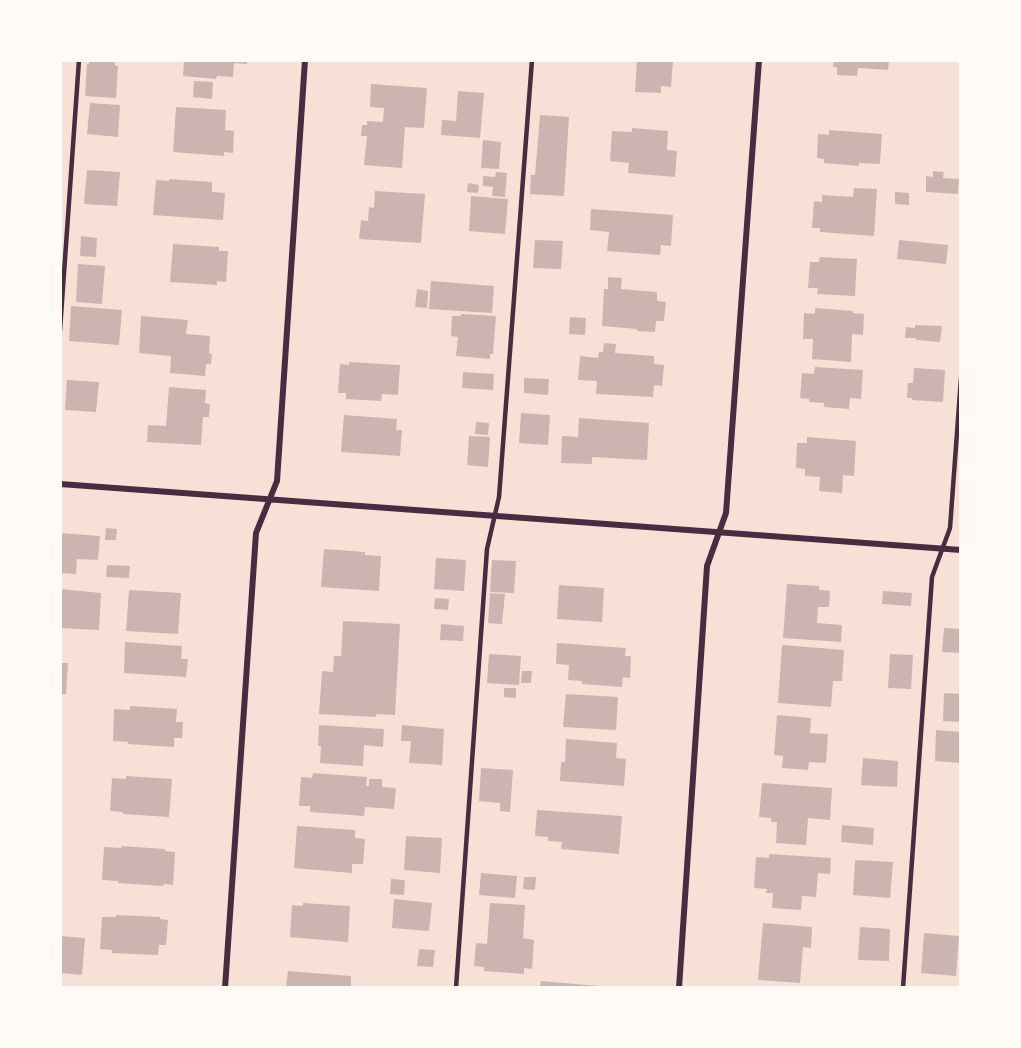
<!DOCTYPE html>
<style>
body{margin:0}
#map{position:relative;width:1021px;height:1048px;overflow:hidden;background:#f7e1d7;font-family:"Space Grotesk",sans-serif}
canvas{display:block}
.frame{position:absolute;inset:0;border:62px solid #fffaf5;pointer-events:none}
</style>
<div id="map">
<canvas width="1021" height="1048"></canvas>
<div class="frame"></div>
</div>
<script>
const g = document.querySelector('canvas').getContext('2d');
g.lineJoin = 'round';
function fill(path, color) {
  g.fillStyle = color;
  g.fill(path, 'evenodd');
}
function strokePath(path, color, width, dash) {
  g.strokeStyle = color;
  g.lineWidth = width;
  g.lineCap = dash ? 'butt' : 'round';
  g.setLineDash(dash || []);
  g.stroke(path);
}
fill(new Path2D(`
 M89,60H115V66H118L116,98L85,96L87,64H89Z
 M184,60H247V64L234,63L233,77L217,76L216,79L183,76Z
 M637,60H673L671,87L661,86V93L635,92Z
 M834,60H889L888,70L858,68L857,76L837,75V67H833Z
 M194,81L213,82L212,99L193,97Z
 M371,84L427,88L424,128L405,127L402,168L364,165L367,136H361L362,125H367V121L383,122L384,108L370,107Z
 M458,91L484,93L480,138L441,135L442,120L456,121Z
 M90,103L120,105L118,137L87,134Z
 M176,107L226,110L225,130L234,131L233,153L224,152V156L173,152Z
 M540,115L569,117L564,196L530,194L531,175H535Z
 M632,128L668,131L667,150L677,151L675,177L628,173L629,163L610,161L612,131L632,132Z
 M829,130L882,134L880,164L859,163V166L824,163V159L817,158L818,134L829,135Z
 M483,140L501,142L499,169L481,168Z
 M87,170L120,172L117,206L84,204Z
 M933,171L944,172L943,178L959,179L958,194L926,192V176L933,177Z
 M496,172L507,173L505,197L492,196L493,187L483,186V176L495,177Z
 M169,179L212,182V192L225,193L223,220L153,215L156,180L169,181Z
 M468,183L479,185L478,193L467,192Z
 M854,188L877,189L874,236L820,232V228H812L814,201L822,202V195L853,197Z
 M375,191L425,194L421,243L359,239L361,220L368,221L369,207L374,208Z
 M895,192L909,193V205L895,204Z
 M471,196L508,199L505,234L469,231Z
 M591,209L673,215L671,246L661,245L660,255L607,251L609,232L590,230Z
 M81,236L97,238L96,257L80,256Z
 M535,240L563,241L561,269L533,268Z
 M899,240L948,245L946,264L897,259Z
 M173,244L219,247V251H228L226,282L217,281V285L170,282Z
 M820,257L857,259L855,296L817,294L818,288H808L810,262H819Z
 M78,264L105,266L102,304L76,302Z
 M608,277L622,278L621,289L657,292V301L666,302L664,321H656L655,332L637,331V329L602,326L604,289H608Z
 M431,281L494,286L492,313L429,309Z
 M417,289L428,291L427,308L415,307Z
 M71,306L122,310L119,345L69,341Z
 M815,308L853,311V313L864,314L863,335L852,334L851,362L812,359L813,339H803L804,313L815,314Z
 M461,314L496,316L493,354H490V359L456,356L458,337L451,336L452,316H461Z
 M141,316L188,320L186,334L210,336L209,353L212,354L211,364H206L205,376L170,373L171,356L139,353Z
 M570,317L586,318L585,335L569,334Z
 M915,325L942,326L940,342L916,340V338H905L906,327L915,328Z
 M604,343L616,344L615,353L654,356V364L664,365L662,386L654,385L653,397L596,394L597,381L578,380L580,356L598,358L599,352H603Z
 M349,362L400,365L398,395L382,394L381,401L346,399V393H338L340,364L349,365Z
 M815,367L863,370L861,399L850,398L849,409L824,407V403L809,402V399L800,398L802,373L814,374Z
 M914,368L945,370L943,402L912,400V398H907L908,383H913Z
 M463,372L494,374L493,390L462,388Z
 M524,378L549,379L548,395L524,393Z
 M67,380L99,382L96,412L65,410Z
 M169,387L206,390L205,403L210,404L209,417H203L201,445L147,442L148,425L166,426Z
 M521,413L550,415L548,445L519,443Z
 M344,415L397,419L396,430H402L400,456L341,452Z
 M579,418L649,423L647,460L592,457V464L561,463L562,436L578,437Z
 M476,422L489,423L488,435L475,434Z
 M469,436L490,437L488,467L467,465Z
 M807,437L856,441L854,476L843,475L842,493L819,491L820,477L805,476V469L796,468L797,443H807Z
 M106,528L117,529L116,540H105Z
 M60,533L100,536L98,560L77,559L76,574L60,573Z
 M324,549L365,552V555L381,556L379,591L321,587Z
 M436,558L466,560L464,591L434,589Z
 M492,560L516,561L514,593L490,592Z
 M107,565L130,566L129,578L106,577Z
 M787,584L819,586V590L830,591L829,607H818L817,623L842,625L841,642L783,638Z
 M559,585L604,588L602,622L557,619Z
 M60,589L101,593L99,630L60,628Z
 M129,590L181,593L178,634L126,631Z
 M883,591L912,593L911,606L882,604Z
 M490,593L505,594L502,624L488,623Z
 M435,598L449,599L448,610L434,609Z
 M343,621L400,624L395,715L376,714V717L319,714L322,671L333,672L334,656H341Z
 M441,624L464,626L463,641L440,640Z
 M944,628L961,629V653L942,652Z
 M125,642L182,646L181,659H188L186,677L124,673Z
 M557,643L626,648L625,656H631L630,678L623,677L622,687L582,684V681L568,680L569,665L556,664Z
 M782,645L844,650L842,681H833L831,707L778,703Z
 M489,654L521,656L519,685L487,683Z
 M890,654L913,655L911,689L888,688Z
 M60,663H68L66,694H60Z
 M522,671H532L531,683H521Z
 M504,688H516V698L504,697Z
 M944,693L961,694V722L943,721Z
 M566,694L618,697L616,730L563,727Z
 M130,706L177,709L176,722H183L182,738H174V747L128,744V742L113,741L114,709L130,710Z
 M777,715L811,718L810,733L828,734L826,763L809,762L808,770L782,768L783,756L774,755Z
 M319,725L384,729L383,747L364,745L363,766L320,763L321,746H318Z
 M402,725L444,729L442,765L409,763L411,741H401Z
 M936,730L961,732V763L935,761Z
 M566,739L617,743L616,758L626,759L624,786L560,781L561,762H565Z
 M863,758L898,761L897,787L861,785Z
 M481,768L513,770L510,812L500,811V803L479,801Z
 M313,773L367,777L366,786H369V779H382V787L396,788L394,809L365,807L364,816L310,812V806H299L301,777L312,778Z
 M126,776L172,779L169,817L123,814V812L110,811L112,778L126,779Z
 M762,783L832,788L830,820L808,818L806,845L776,843L777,822H771V818L759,817Z
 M537,810L622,816L619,854L561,849L562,842L548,841V837L535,836Z
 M842,825L874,828L873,845L841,842Z
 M297,826L355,830V838L365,839L363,864H352V873L294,868Z
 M406,836L442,838L440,873L404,870Z
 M121,846L165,849V851L175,852L173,885L164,884L163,886L118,883V881L102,880L104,847L122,848Z
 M769,854L831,858L830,874L818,873L816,897L802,896L801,910L772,908L773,893H766L767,889L754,888L756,857L769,858Z
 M855,860L893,862L890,898L853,895Z
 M481,873L517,876L515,898L479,895Z
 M524,877H536L535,890L523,889Z
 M391,879L405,880L404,895L390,894Z
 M394,899L432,903L429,931L392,928Z
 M303,903L350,906L348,942L290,937L292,905L303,906Z
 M490,903L525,905L523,938L534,940L532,969L524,968V974L484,971V967L474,966L476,943L487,944Z
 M116,915L160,917V919L168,920L166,945H159L158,955L112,953V950L100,949L102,917H116Z
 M763,923L812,927L811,948L803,947L800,983L758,980Z
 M860,927L890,929L889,961L858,960Z
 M924,933L959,936L956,976L921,973Z
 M60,936L85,938L82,975L60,973Z
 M419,949L435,950L433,967L417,966Z
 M288,971L351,976V988H286Z
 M541,981L599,986V988H540Z`), '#ccb4b1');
strokePath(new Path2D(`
 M60,330L79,60
 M456,988L487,549L499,497L532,60
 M903,988L932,577L950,528L961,378`), '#4a2c40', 4.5);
strokePath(new Path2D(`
 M60,484L961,550
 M225,988L256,533L277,481L305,60
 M679,988L707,566L726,513L759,60`), '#4a2c40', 6);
</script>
